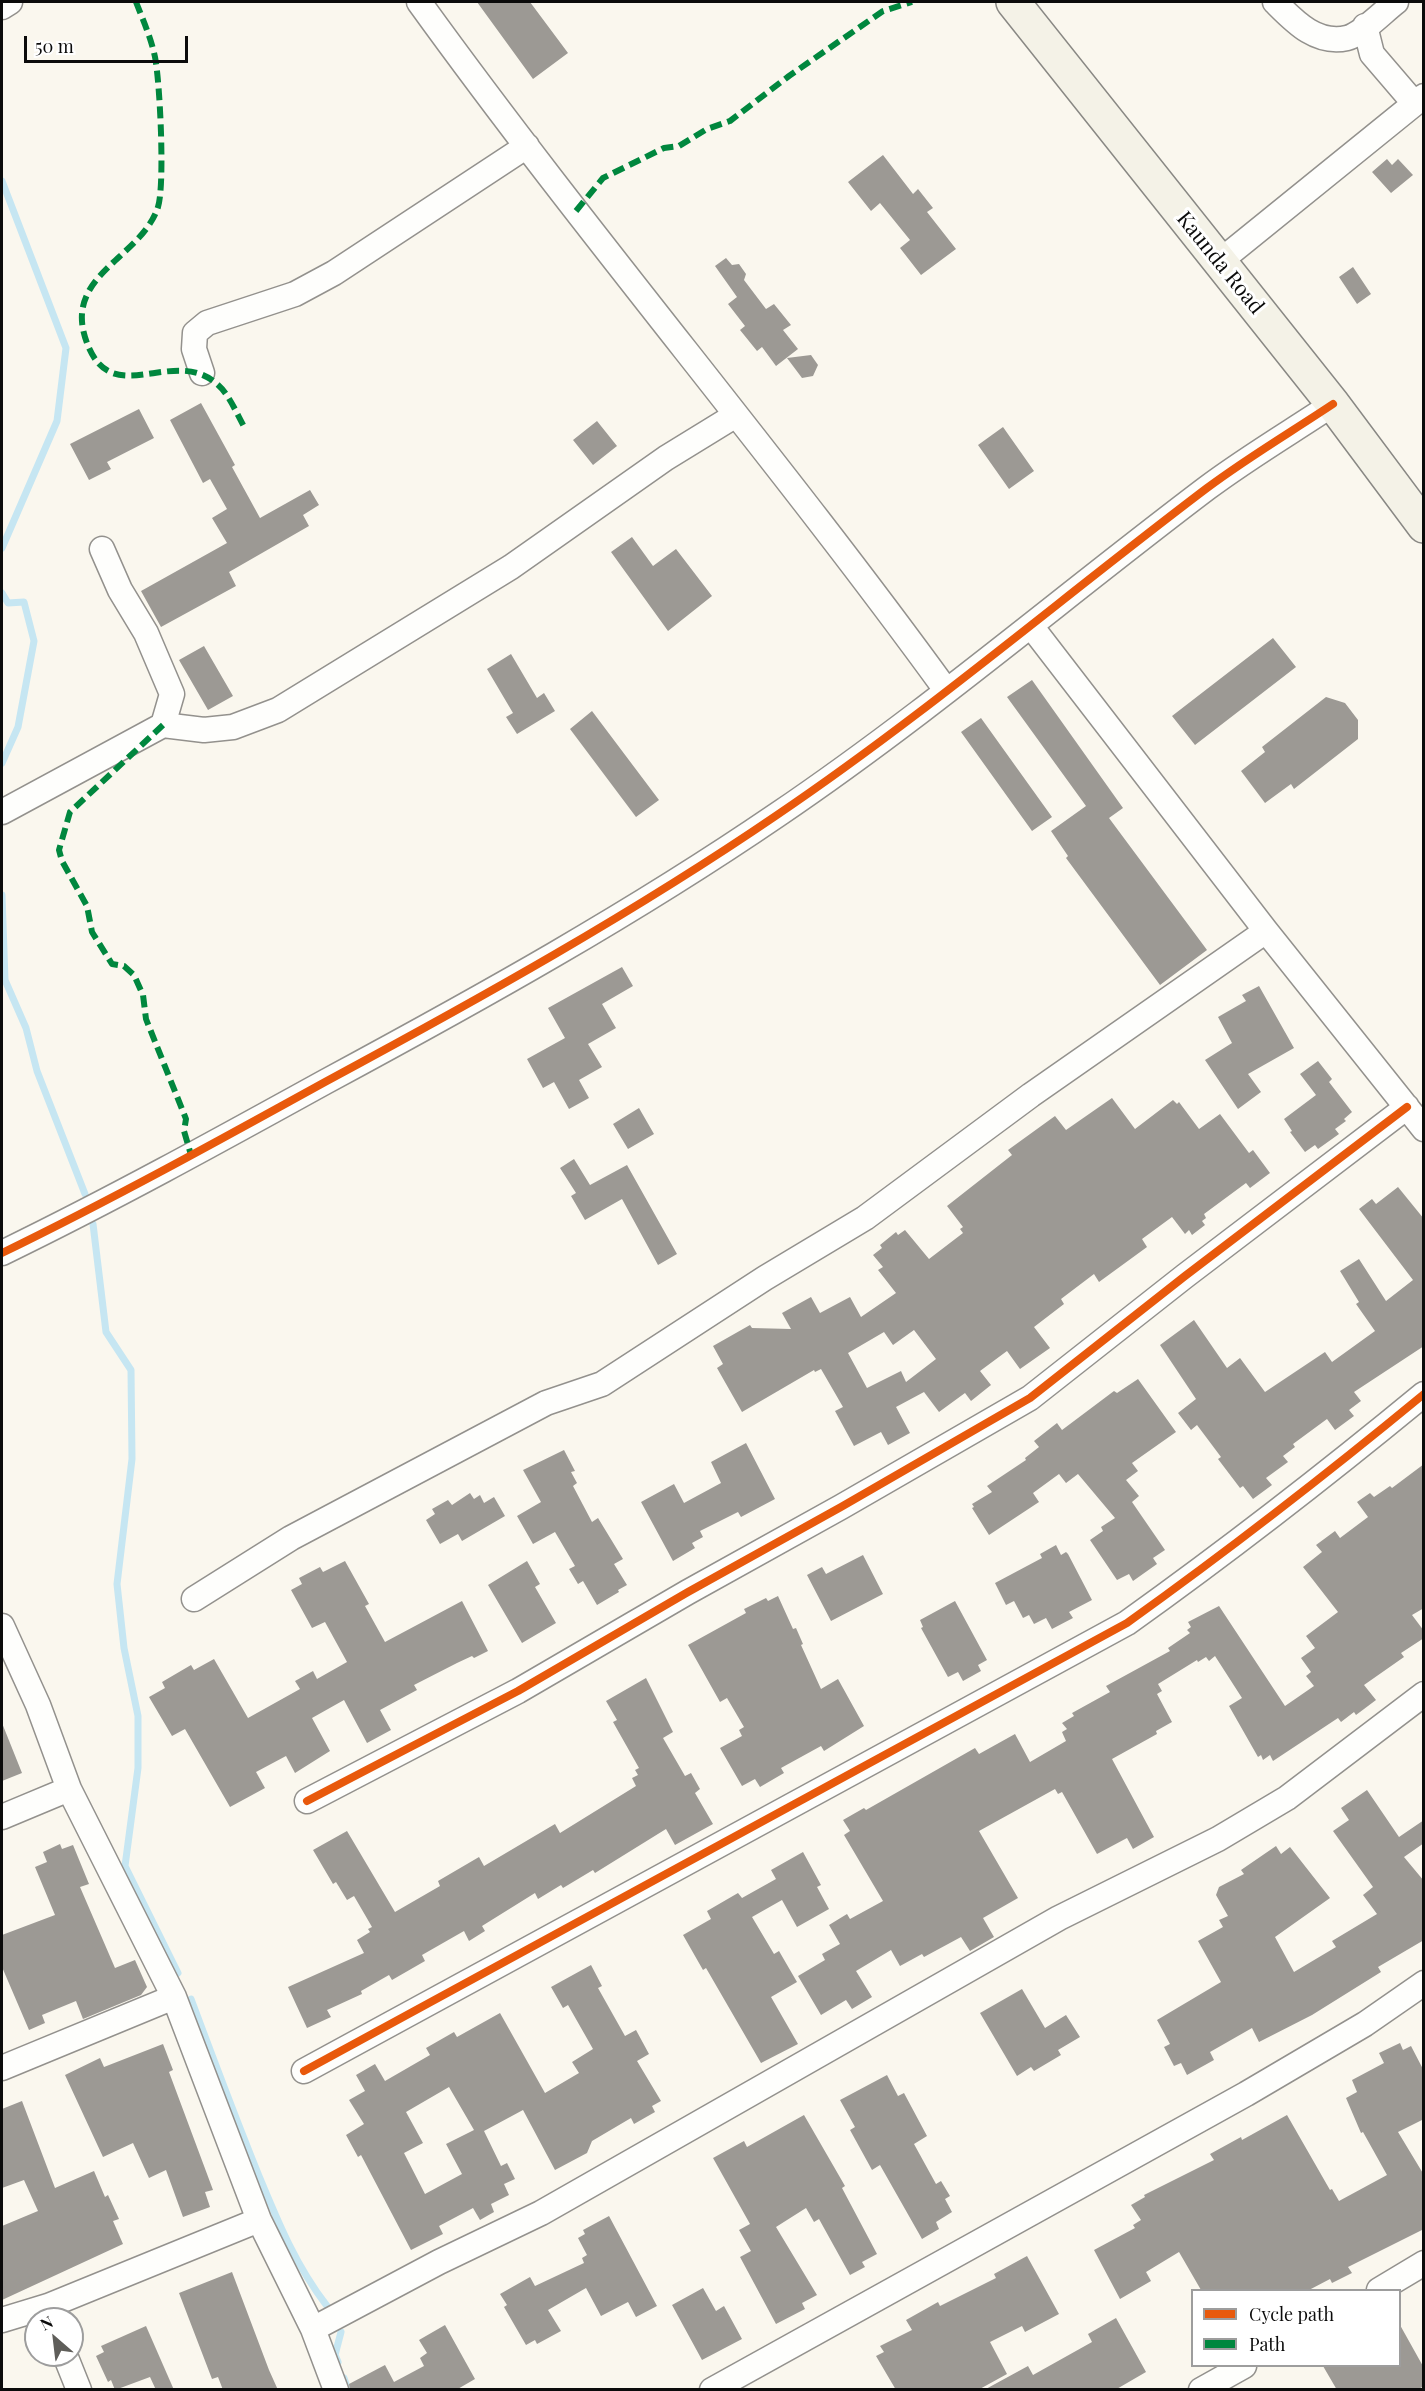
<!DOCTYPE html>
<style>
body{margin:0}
#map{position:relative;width:1425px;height:2391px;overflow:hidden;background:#faf7ee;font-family:"Playfair Display",serif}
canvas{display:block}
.frame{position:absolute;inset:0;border:3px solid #0b0b0b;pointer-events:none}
.legend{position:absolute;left:1191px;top:2289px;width:210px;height:78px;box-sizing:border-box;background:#fff;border:2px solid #9d9d9d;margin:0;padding:8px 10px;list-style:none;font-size:18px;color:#0b0b0b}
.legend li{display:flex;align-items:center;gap:12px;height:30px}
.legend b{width:30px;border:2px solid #9d9d9d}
.north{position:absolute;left:24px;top:2307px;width:60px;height:60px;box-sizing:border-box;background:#fff;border:2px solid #9d9d9d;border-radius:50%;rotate:332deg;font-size:16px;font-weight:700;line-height:24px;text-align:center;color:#0b0b0b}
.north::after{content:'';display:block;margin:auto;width:21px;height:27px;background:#5f5e5a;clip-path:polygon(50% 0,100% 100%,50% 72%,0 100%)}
.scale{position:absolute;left:24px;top:36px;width:164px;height:27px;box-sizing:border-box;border:3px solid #0b0b0b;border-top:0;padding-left:8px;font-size:18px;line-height:21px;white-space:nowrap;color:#0b0b0b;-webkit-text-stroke:4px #fff;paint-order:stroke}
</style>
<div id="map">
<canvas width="1425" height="2391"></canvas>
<div class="frame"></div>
<ul class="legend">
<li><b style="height:8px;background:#e8590c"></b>Cycle path</li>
<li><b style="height:8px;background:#00873e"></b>Path</li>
</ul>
<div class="north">N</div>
<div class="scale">50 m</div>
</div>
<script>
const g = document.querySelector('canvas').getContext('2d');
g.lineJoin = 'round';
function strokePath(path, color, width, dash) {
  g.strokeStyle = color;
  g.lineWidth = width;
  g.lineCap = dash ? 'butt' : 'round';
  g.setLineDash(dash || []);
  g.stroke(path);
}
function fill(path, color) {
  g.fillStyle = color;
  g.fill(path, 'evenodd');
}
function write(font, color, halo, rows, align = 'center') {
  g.font = font + ' "Playfair Display",serif';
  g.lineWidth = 6;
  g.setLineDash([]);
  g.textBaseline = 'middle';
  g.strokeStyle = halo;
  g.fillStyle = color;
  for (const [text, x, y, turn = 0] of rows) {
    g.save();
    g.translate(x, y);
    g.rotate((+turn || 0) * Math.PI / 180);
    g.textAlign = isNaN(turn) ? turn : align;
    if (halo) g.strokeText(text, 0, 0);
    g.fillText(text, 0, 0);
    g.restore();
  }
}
strokePath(new Path2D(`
 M2,181L66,348L57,421L2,548
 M2,593L8,603L24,602L34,641L18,727L2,763
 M2,895L5,980L26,1028L37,1071L85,1194
 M93,1224L106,1332L131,1370L132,1459L117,1584L124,1648L138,1716V1768L125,1866L178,1973
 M191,1999C213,2058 235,2117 259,2176C278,2222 296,2266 327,2306
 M338,2362L335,2355L341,2332
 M344,2378L348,2390`), '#c6e6f2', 7);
fill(new Path2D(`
 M477,2H530L568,53L533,79Z
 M883,155L913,194L918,189L933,208L927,212L956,249L921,275L900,248L910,240L880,203L871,211L848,182Z
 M1387,159L1392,165L1398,159L1413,175L1391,193L1372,172Z
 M726,258L732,265L739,264L746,274L744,280L766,309L774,304L791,325L783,330L798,349L776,366L762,347L757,351L740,330L745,326L728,304L737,297L715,266Z
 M1353,267L1371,294L1357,304L1339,277Z
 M811,355L818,365L813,376L802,378L787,358Z
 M201,403L235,465L232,467L260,518L310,490L319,505L303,515L309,526L229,572L236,586L161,627L141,591L227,543L212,518L227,509L210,479L203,483L170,420Z
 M139,409L154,438L107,462L111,469L89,480L70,444Z
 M597,421L617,446L593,465L573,440Z
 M1003,427L1034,471L1009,489L978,445Z
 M632,537L653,566L676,549L712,596L668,631L611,552Z
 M1273,638L1296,667L1195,745L1172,716Z
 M204,646L233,696L208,710L179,660Z
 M511,654L537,698L544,693L555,711L517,734L506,717L513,713L487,669Z
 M1032,680L1123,808L1109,818L1207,950L1160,985L1066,858L1068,856L1051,831L1086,806L1007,697Z
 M1326,697L1345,703L1358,720V739L1294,789L1291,784L1265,803L1241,771L1265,752L1262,747Z
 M592,711L659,800L636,817L570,729Z
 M981,718L1052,817L1032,831L961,732Z
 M622,967L633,986L602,1004L616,1028L588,1044L602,1067L579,1080L589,1098L569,1109L554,1082L543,1088L527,1059L565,1038L548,1008Z
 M1259,986L1294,1048L1248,1074L1261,1092L1238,1109L1205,1060L1232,1043L1218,1017L1246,1001L1242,995Z
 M1318,1061L1332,1079L1329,1082L1352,1112L1344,1119L1346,1121L1335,1129L1339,1134L1318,1149L1315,1145L1305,1152L1290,1132L1292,1131L1284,1119L1316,1095L1300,1074Z
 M1112,1098L1135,1129L1173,1100L1177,1104L1179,1102L1199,1129L1220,1114L1249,1153L1253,1150L1270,1173L1250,1188L1246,1183L1204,1214L1206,1218L1202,1221L1205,1225L1192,1235L1189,1230L1185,1234L1172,1217L1142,1239L1147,1247L1099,1282L1094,1274L1061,1299L1064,1304L1034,1327L1050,1348L1020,1369L1007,1351L980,1371L991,1385L971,1401L965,1393L939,1412L924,1392L896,1407L910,1433L888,1445L881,1432L854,1446L835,1411L843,1407L821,1369L815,1372L814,1370L742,1412L717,1368L723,1364L713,1346L750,1325L752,1328L791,1329L782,1313L811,1297L820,1313L850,1297L861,1317L896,1293L878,1270L883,1267L873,1255L882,1248L880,1245L896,1232L898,1235L905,1230L929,1259L963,1233L960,1229L963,1227L947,1206L1012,1155L1008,1150L1055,1116L1066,1130ZM914,1330L936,1359L906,1382L901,1371L867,1388L848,1353L884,1332L893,1345Z
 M639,1108L654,1134L628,1149L613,1124Z
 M574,1159L590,1185L627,1165L677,1254L658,1265L622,1199L585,1220L571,1196L576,1193L560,1168Z
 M1398,1187L1424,1219V1346L1354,1392L1361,1401L1349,1410L1354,1416L1335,1430L1327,1419L1293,1444L1295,1447L1283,1456L1288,1462L1266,1478L1272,1485L1253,1499L1243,1486L1240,1488L1218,1459L1221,1457L1197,1425L1191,1430L1178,1413L1196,1399L1160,1345L1194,1320L1227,1368L1240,1358L1265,1392L1325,1352L1332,1362L1375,1331L1356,1304L1359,1302L1340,1271L1359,1259L1386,1301L1413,1280L1359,1209L1372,1199L1376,1204Z
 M1138,1379L1176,1432L1132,1463L1138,1471L1126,1480L1139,1496L1132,1502L1165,1550L1153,1558L1157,1564L1133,1581L1129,1574L1117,1580L1090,1540L1103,1531L1101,1527L1115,1518L1078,1474L1066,1483L1059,1474L1033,1493L1039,1502L989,1535L972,1508L974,1507L972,1504L992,1492L987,1486L1026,1460L1025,1458L1039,1447L1034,1441L1057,1423L1062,1430L1114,1391L1117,1393Z
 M746,1443L775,1499L741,1517L738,1512L700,1531L703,1537L692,1543L695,1548L673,1561L641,1502L674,1484L684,1503L721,1483L711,1462Z
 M564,1450L575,1471L571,1472L577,1483L573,1486L592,1522L598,1518L623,1559L614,1564L627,1585L618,1590L619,1592L597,1605L583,1581L578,1584L569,1569L575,1566L555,1532L533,1544L517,1516L541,1502L523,1470Z
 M1424,1464V1608L1412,1615L1424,1631V1638L1401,1653L1404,1657L1364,1685L1376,1700L1356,1715L1354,1712L1341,1722L1338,1718L1273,1761L1270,1755L1263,1760L1261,1755L1258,1757L1229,1706L1242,1698L1215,1656L1209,1661L1206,1657L1198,1662L1197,1660L1158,1684L1162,1691L1157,1694L1172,1722L1156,1731L1157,1734L1112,1759L1154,1837L1133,1849L1127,1838L1097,1854L1062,1792L1058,1794L1055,1789L979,1831L1018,1898L983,1918L994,1937L970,1951L961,1937L924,1957L922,1954L900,1966L891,1950L856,1971L872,1997L852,2009L846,2000L821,2015L798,1976L825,1960L822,1954L840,1944L829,1925L847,1914L850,1919L883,1901L844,1835L850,1831L843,1820L864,1808L866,1810L975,1748L979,1754L1015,1734L1030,1762L1066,1741L1062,1732L1067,1729L1062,1723L1074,1716L1072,1713L1110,1692L1106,1686L1170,1651L1168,1648L1190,1633L1187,1630L1191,1627L1188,1622L1219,1606L1285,1706L1314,1686L1306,1676L1311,1672L1301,1658L1315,1648L1306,1636L1338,1612L1303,1567L1322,1552L1316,1545L1335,1531L1340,1538L1368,1517L1357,1502L1370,1493L1374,1497L1390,1486L1392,1488Z
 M470,1493L474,1499L480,1495L484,1503L494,1497L505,1516L462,1541L458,1534L440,1544L426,1520L435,1514L432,1509L448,1500L452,1505Z
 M1056,1545L1061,1555L1066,1552L1068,1554L1092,1600L1069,1612L1073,1618L1052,1629L1046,1618L1034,1624L1029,1615L1023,1618L1014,1601L1006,1605L995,1583L1042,1558L1040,1554Z
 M863,1555L883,1594L831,1621L807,1575L822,1567L826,1574Z
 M345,1561L369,1604L365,1606L385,1642L462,1601L488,1651L474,1658L472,1656L457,1663L414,1685L417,1690L380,1710L391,1730L367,1743L344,1700L312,1718L330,1751L295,1773L286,1756L256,1772L265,1788L230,1807L185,1729L172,1736L149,1697L165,1688L162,1682L191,1665L194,1670L214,1659L248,1718L300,1689L295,1681L313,1671L317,1679L347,1662L325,1622L312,1628L291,1590L302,1584L299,1578L320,1567L323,1572Z
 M527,1561L540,1584L535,1587L556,1623L522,1643L488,1585Z
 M778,1596L793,1629L796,1628L803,1644L801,1645L821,1689L838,1679L864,1726L824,1751L821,1746L781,1768L784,1773L760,1787L755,1779L742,1786L720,1748L742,1736L739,1730L744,1727L727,1698L720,1702L688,1645L746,1613L744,1609L766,1598L768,1601Z
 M955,1601L987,1660L978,1665L981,1671L963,1681L958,1672L948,1677L921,1628L923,1627L920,1620Z
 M646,1678L673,1732L663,1738L685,1776L691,1773L700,1789L695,1793L713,1824L675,1845L666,1829L595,1873L593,1870L563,1888L561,1885L538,1899L535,1893L482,1926L485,1931L469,1941L464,1931L422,1955L425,1961L392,1980L389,1975L361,1991L362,1994L327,2010L331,2017L307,2028L288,1987L364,1953L357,1940L370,1932L368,1929L372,1927L354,1896L347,1900L336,1882L333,1884L313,1850L347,1831L395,1912L440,1886L438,1881L479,1857L484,1866L555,1824L560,1833L636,1786L632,1778L638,1775L635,1770L639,1768L613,1722L617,1720L606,1701Z
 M2,1723L22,1773L2,1781Z
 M1367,1790L1399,1837L1424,1820V1843L1404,1857L1424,1881V1940L1378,1967L1381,1972L1312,2015L1259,2042L1252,2028L1210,2052L1214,2060L1187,2075L1181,2063L1174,2066L1164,2047L1170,2044L1157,2020L1221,1982L1198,1941L1223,1927L1219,1920L1228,1916L1216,1895L1219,1887L1244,1874L1241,1870L1276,1846L1281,1854L1290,1847L1330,1898L1275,1937L1294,1972L1336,1947L1332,1941L1377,1914L1363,1895L1373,1887L1333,1831L1349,1820L1341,1808Z
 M60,1844L62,1849L73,1845L89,1884L80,1887L115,1968L135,1960L147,1987L141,1995L83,2019L76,2001L42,2015L45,2023L29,2030L2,1967V1935L55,1915L35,1867L47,1862L43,1852Z
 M803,1852L821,1885L817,1887L829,1909L797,1927L782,1900L752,1917L774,1954L779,1951L797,1982L771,1997L798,2044L761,2063L706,1968L703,1970L683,1935L711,1919L707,1911L738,1893L742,1898L776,1879L771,1870Z
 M591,1965L602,1986L598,1988L625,2036L636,2030L649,2054L637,2061L661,2101L652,2106L655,2112L634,2124L631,2118L592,2141L587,2153L555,2170L523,2110L484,2131L501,2166L507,2163L515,2179L504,2184L509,2195L491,2204L494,2212L480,2220L473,2208L439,2226L443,2234L411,2250L361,2155L358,2157L346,2135L364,2124L349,2100L365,2091L356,2075L375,2064L385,2081L430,2055L426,2048L454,2032L457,2037L500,2013L545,2093L579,2073L572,2062L593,2049L568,2005L563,2008L551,1987ZM449,2087L474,2130L446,2144L462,2174L425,2194L404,2153L423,2143L406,2112Z
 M1022,1989L1045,2028L1066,2015L1080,2037L1058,2050L1061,2055L1034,2071L1031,2067L1017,2076L980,2013Z
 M1400,2043L1403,2050L1411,2046L1424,2071V2119L1398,2132L1424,2175V2229L1348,2267L1352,2273L1332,2283L1330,2279L1309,2290H1201L1179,2252L1146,2272L1151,2281L1120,2299L1094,2250L1135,2228L1133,2225L1141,2220L1131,2205L1145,2197L1144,2195L1214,2160L1210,2154L1241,2137L1242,2140L1287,2115L1330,2190L1332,2189L1339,2201L1387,2175L1363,2132L1361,2133L1346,2098L1357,2092L1352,2080L1384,2063L1379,2053Z
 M163,2044L173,2070L169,2072L213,2190L205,2192L210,2207L183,2217L166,2170L149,2178L133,2143L103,2157L65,2075L100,2058L104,2067Z
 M887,2075L898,2096L904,2093L927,2136L914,2144L936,2184L941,2181L950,2196L945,2199L952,2212L936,2222L939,2229L922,2239L880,2165L872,2170L850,2130L855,2127L840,2100Z
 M22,2101L55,2188L94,2171L105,2197L108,2195L119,2219L113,2221L123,2244L2,2300V2226L38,2211L24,2180L2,2188V2109Z
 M804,2115L845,2186L842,2188L877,2254L862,2262L865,2267L850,2275L819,2219L814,2222L806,2208L776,2227L817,2295L802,2303L805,2309L776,2324L740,2257L751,2251L739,2230L750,2224L713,2158L744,2141L747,2147Z
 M609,2216L657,2306L636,2317L628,2302L601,2316L586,2288L548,2310L561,2331L537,2344L535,2340L526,2345L504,2307L507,2305L500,2294L530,2277L535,2286L584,2263L582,2258L587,2255L578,2238L585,2234L583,2230Z
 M1027,2256L1059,2314L1025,2332L1022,2326L990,2342L1007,2374L978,2390H896L876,2356L884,2352L880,2346L912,2330L906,2320L938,2302L940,2306L996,2278L994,2274Z
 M232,2272L269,2370L278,2390H223L218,2377L212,2379L179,2293Z
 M703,2288L716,2311L724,2306L742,2339L702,2360L672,2305Z
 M1116,2318L1146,2372L1115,2390H984L1028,2366L1033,2375L1092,2342L1088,2334Z
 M445,2325L475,2379L456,2390H350L349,2384L385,2365L394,2382L424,2366L420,2358L427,2353L419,2340Z
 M1400,2325L1424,2368V2386L1417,2390H1337L1323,2366H1400Z
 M146,2326L174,2390H156L150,2377L115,2390L111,2380L108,2382L96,2356L104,2352L101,2346Z`), '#9c9994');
const street = new Path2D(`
 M419,2C588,236 776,456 946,690
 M1275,2C1294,21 1316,45 1347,38C1361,35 1384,11 1396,2
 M2,7L10,2
 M1365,26L1372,54L1414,103
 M1219,262L1424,96
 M202,373L194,349L195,333L207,323L295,294L334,273L527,146
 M102,549L120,590L146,633L172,694L163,725L204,730L233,727L278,710L511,567L666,458L736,415
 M1031,626L1266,931L1424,1129
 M2,812L163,725
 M2,1253C111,1200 218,1141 325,1082C479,999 632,914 777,815C926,714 1064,596 1207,488C1247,458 1291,432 1333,404
 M194,1599L291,1538L546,1403L602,1384L765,1278L865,1218L1031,1095L1266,931
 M2,1626L38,1705L69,1789L174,1997L259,2220L313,2329L336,2390
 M307,1801L518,1691L688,1592L841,1507L1030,1398L1185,1276L1407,1107
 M2,1817L69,1789
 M2,2068L174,1997
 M304,2071L1127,1623C1229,1550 1327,1474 1424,1394
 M1379,2290L1424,2263
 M2,2320L48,2306L259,2220
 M313,2329L439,2262L541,2213L1059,1918L1218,1839L1287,1798L1424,1694
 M65,2355L79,2390
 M712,2390L1246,2094L1365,2024L1424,1983
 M1201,2390L1244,2366`);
const secondary = new Path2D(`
 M1013,2L1333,404L1424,526`);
strokePath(street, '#93918d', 27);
strokePath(secondary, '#898884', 36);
strokePath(street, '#fefefc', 24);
strokePath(secondary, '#f4f2e7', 33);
strokePath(new Path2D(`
 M136,2C143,20 151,38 155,57C160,82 165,185 158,207C141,259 61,275 87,343C112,411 173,345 217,384C230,395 237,415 246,430
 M576,211L603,178L664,148L679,146L707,129L730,121L789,76L883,11L912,2
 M163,725L70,812L59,850L62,861L87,906L92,932L112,964L124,966L134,975L143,995L146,1019L186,1119L184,1131L191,1155`), '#00873e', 6, [12, 6]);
strokePath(new Path2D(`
 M2,1253C111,1200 218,1141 325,1082C479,999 632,914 777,815C926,714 1064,596 1207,488C1247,458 1291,432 1333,404
 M307,1801L518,1691L688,1592L841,1507L1030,1398L1185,1276L1407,1107
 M304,2071L1127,1623C1229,1550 1327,1474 1424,1394`), '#e8590c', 8);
write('21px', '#0b0b0b', '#fff', [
 ["Kaunda Road",1220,263,51]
]);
</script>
